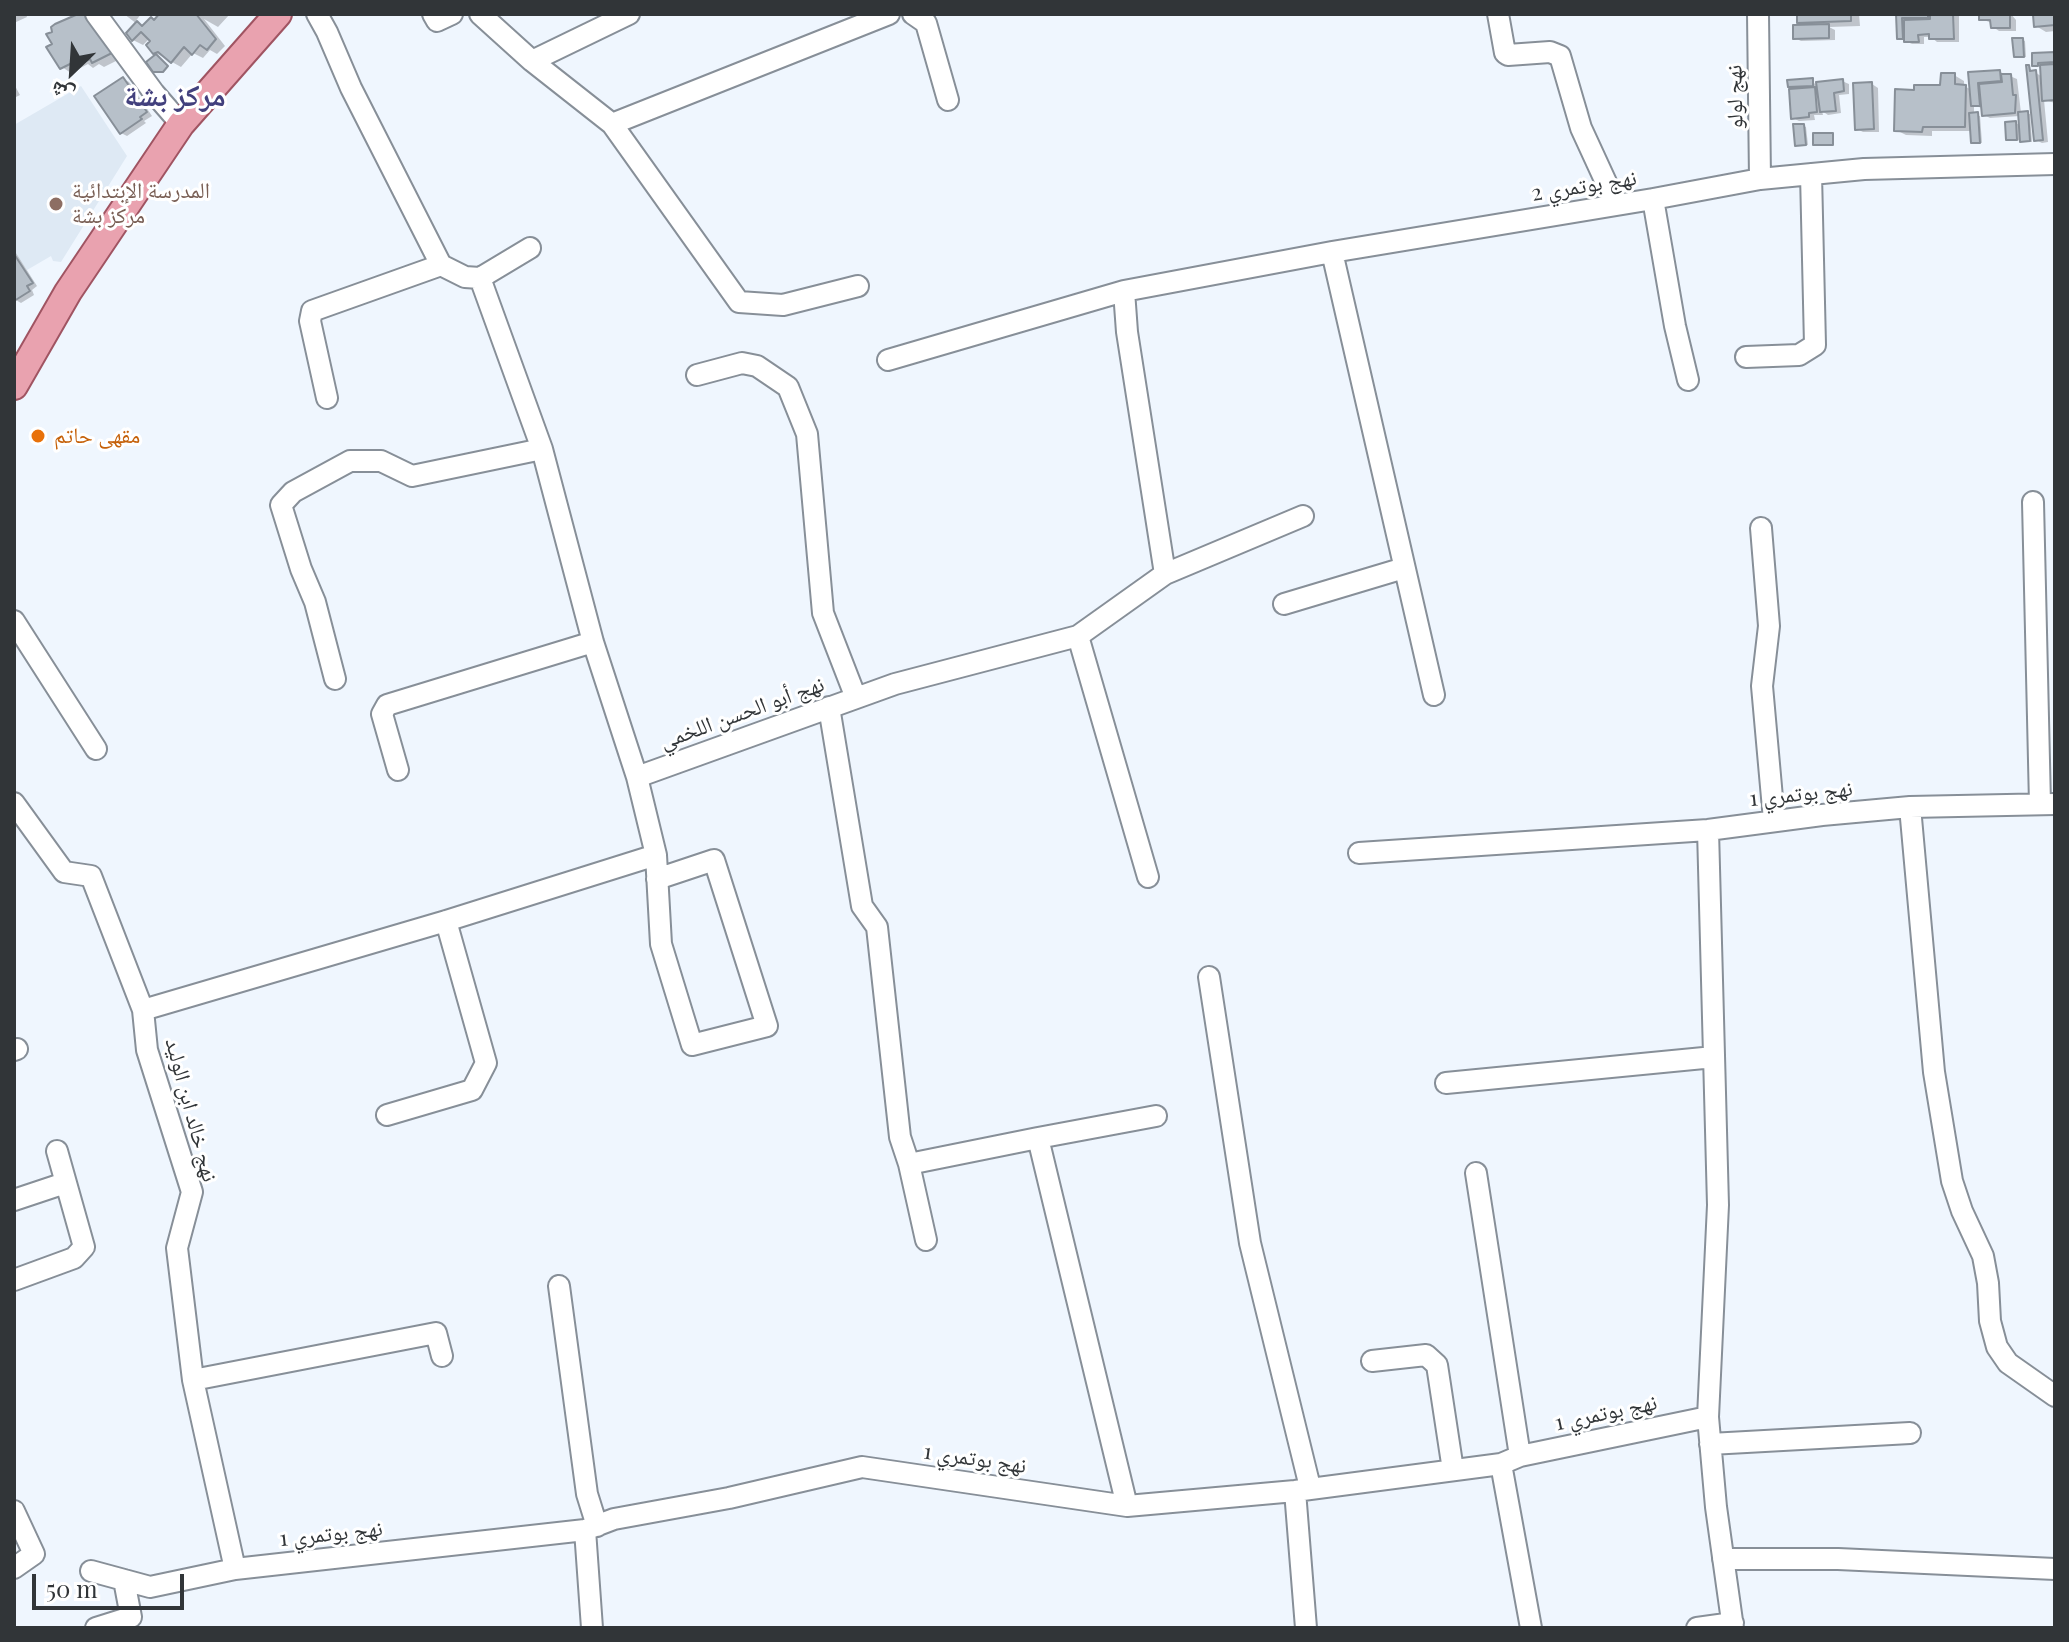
<!DOCTYPE html>
<meta charset="utf-8">
<style>
body{margin:0}
#map{position:relative;width:2069px;height:1642px;overflow:hidden;background:#eff6fe;font-family:"Playfair Display","Noto Naskh Arabic",serif}
canvas{display:block}
.frame{position:absolute;inset:0;border:16px solid #313538;pointer-events:none}
.north{position:absolute;left:32px;top:32px;width:80px;height:80px;-webkit-text-stroke:6px #fff;paint-order:stroke;rotate:205deg;font-size:22px;font-weight:700;line-height:32px;text-align:center;color:#313538}
.north::after{content:'';display:block;margin:auto;width:28px;height:36px;background:#313538;clip-path:polygon(50% 0,100% 100%,50% 72%,0 100%)}
.scale{position:absolute;left:32px;top:1574px;width:152px;height:36px;box-sizing:border-box;border:4px solid #313538;border-top:0;padding-left:10px;font-size:24px;line-height:28px;white-space:nowrap;color:#313538;-webkit-text-stroke:6px #fff;paint-order:stroke}
</style>
<div id="map">
<canvas width="2069" height="1642"></canvas>
<div class="frame"></div>
<div class="north">ش</div>
<div class="scale">50 m</div>
</div>
<script>
const g = document.querySelector('canvas').getContext('2d');
g.lineJoin = 'round';
function fill(path, color) {
  g.fillStyle = color;
  g.fill(path, 'evenodd');
}
function strokePath(path, color, width, dash) {
  g.strokeStyle = color;
  g.lineWidth = width;
  g.lineCap = dash ? 'butt' : 'round';
  g.setLineDash(dash || []);
  g.stroke(path);
}
function write(font, color, halo, rows, align = 'center') {
  g.font = font + ' "Playfair Display","Noto Naskh Arabic",serif';
  g.lineWidth = 6;
  g.setLineDash([]);
  g.textBaseline = 'middle';
  g.strokeStyle = halo;
  g.fillStyle = color;
  for (const [text, x, y, turn = 0] of rows) {
    g.save();
    g.translate(x, y);
    g.rotate((+turn || 0) * Math.PI / 180);
    g.textAlign = isNaN(turn) ? turn : align;
    if (halo) g.strokeText(text, 0, 0);
    g.fillText(text, 0, 0);
    g.restore();
  }
}
fill(new Path2D(`
 M81,86L127,156L61,262L53,261L51,256L27,270L14,251V125Z`), '#dee9f4');
fill(new Path2D(`
 M14,14H26L27,17L14,23Z
 M83,14L92,19L122,58L104,67L99,64L93,68L88,64L71,73L62,67L55,45Z
 M124,14H141L135,22L144,27L161,14H230L218,27L204,19L225,46L217,54L210,50L203,58L193,53L181,67L154,52L153,41L150,38L143,45L133,40L137,24Z
 M1799,14H1859L1860,26L1829,27L1835,30V40L1801,41L1795,38L1807,26L1799,22Z
 M1898,14H1919L1932,22V18L1926,14H1959V42H1937L1931,37H1924V44H1912L1901,39Z
 M1981,14H2011L2016,20V31H1999L1993,27L1992,23L1981,19Z
 M2033,14H2055V31L2046,32L2036,26L2035,15Z
 M2023,40L2025,41L2026,57L2018,58L2016,56Z
 M2034,54H2055V103L2044,100L2048,142L2042,143L2036,140L2035,72L2042,77V66L2034,65Z
 M2000,72L2017,79L2021,113L2030,114L2032,142L2008,139L2016,123L2021,126L2020,116L1990,118L1984,115L1983,108L1974,106V115L1980,116L1982,143L1973,142L1972,131H1932V136L1906,135L1896,130L1916,92L1942,87L1954,75L1964,81V86L1972,90L1971,74Z
 M123,79L129,82L152,116L144,121L146,123L127,136L121,133Z
 M1812,80L1815,84L1842,81L1849,84V94L1839,95L1841,113L1828,115L1822,111L1823,115H1814L1815,120L1799,121L1793,118L1797,90L1790,86Z
 M14,84L20,95L14,98Z
 M1872,84L1878,88L1879,132H1863L1857,129Z
 M1804,126L1806,127L1808,145L1799,146L1797,145Z
 M14,250L37,286L32,290L34,295L21,303L14,299Z`), '#0003');
const building = new Path2D(`
 M78,14H84L114,52L92,63L90,59L82,63L80,59L60,69L46,47L52,44L46,34L52,32L51,27L55,24Z
 M159,14H196L216,39L207,50L200,45L192,55L184,47L171,63L158,52L153,54L146,45L150,41L141,32L132,41L126,33L137,21L142,26L151,17L154,20Z
 M1797,14H1851V21L1797,23Z
 M1896,14H1928V18H1902L1903,39H1897Z
 M1930,14H1953L1954,39H1929V34L1918,35L1919,42H1904V20L1930,19Z
 M1979,14H2010V28H1991L1990,20H1979Z
 M2029,14H2055V25L2034,27L2033,15Z
 M1829,24V38L1793,39V25Z
 M2012,38H2023L2024,57H2014Z
 M2055,52V62L2038,63V66H2032V53Z
 M156,54L168,66L163,72H153L146,62Z
 M2055,64V100L2042,101L2040,65Z
 M2026,65H2029L2030,71L2036,70L2043,140L2034,141Z
 M2000,70L2001,81L1978,83L1980,106H1971L1968,72Z
 M1941,73H1955V84L1966,85L1965,127H1923L1922,132L1894,131L1895,89L1914,90V85H1940Z
 M2001,74H2011L2013,95H2016L2015,113L1982,116L1979,84L2002,82Z
 M123,77L147,112L140,117L142,119L120,134L94,96Z
 M1813,78V86L1788,87L1787,80Z
 M1843,79L1844,91L1834,93L1836,111L1820,112L1816,82Z
 M1872,82L1874,129L1855,130L1853,83Z
 M1815,87L1817,112L1809,113V117L1791,119L1789,89Z
 M2028,111L2030,141L2020,142L2018,112Z
 M1978,112L1980,143H1971L1969,113Z
 M2016,121L2017,140H2006L2005,122Z
 M1793,124H1804L1806,145L1795,146Z
 M1813,133H1833V145H1813Z
 M14,254L33,283L27,286L30,291L14,301Z`);
fill(building, '#b7c0c9');
strokePath(building, '#878f98', 2);
const minor = new Path2D(`
 M96,14L154,93L181,124
 M317,14L327,32L351,88L441,265L465,277L480,278L542,449L593,642L637,777
 M433,14L437,21L452,14
 M480,14L532,61L612,124L889,14
 M913,14L926,23L948,100
 M1498,14L1505,53L1508,55L1550,52L1560,56L1581,128L1616,204
 M1758,14L1760,179
 M532,61L629,14
 M612,124L739,302L783,305L858,286
 M1653,199L1675,326L1688,380
 M1332,252L1434,695
 M480,278L530,248
 M1746,357L1799,355L1815,345L1811,174
 M888,360L1124,291L1332,252L1653,199L1760,179L1864,169L2055,164
 M697,375L742,363L757,366L788,387L807,434L823,613L856,698
 M327,398L310,321L312,311L441,265
 M2033,502L2040,804
 M1761,528L1769,626L1762,686L1774,820
 M1165,574L1303,516
 M1284,604L1404,568
 M14,621L96,749
 M1078,636L1148,877
 M335,679L315,602L301,569L281,505L293,492L350,461H381L412,476L542,449
 M829,707L862,906L877,927L900,1137L909,1164L1038,1138L1127,1506
 M398,770L382,714L387,705L593,642
 M14,803L64,872L91,876L143,1010L147,1050L192,1192L177,1248L193,1380L235,1569
 M1910,807L1934,1072L1952,1181L1962,1211L1983,1256L1988,1283L1990,1321L1997,1347L2008,1363L2055,1396
 M1708,830L1718,1205L1708,1417L1716,1507L1733,1628
 M1359,853L1708,830L1822,815L1910,807L2055,804
 M656,855L661,944L692,1045L767,1026L714,860L657,879
 M1209,977L1250,1243L1310,1487
 M143,1010L446,921L656,855L637,777L895,684L1078,636L1165,574L1127,332L1124,291
 M14,1050L17,1049
 M1446,1083L1714,1057
 M387,1115L472,1090L486,1063L446,921
 M1038,1138L1156,1116
 M909,1164L926,1240
 M1476,1173L1520,1456
 M14,1200L65,1183
 M14,1280L74,1258L84,1247L57,1151
 M559,1286L587,1494L597,1526
 M1372,1361L1426,1355L1437,1365L1453,1470
 M193,1380L436,1333L442,1356
 M1710,1444L1910,1433
 M1501,1464L1531,1628
 M1295,1491L1306,1628
 M14,1511L34,1554L14,1568
 M585,1530L592,1628
 M1723,1559H1838L2055,1569
 M91,1571L150,1587L235,1569L585,1530L614,1519L729,1498L862,1467L1127,1506L1295,1491L1501,1464L1520,1456L1708,1417
 M96,1628L131,1617L124,1580
 M1697,1628L1733,1623`);
const major = new Path2D(`
 M14,386L68,292L181,124L278,14`);
strokePath(minor, '#878f98', 24);
strokePath(major, '#a05462', 30);
strokePath(minor, '#fff', 20);
strokePath(major, '#e9a2af', 26);
for (const [x, y, r, color] of [
 [56,204,8,"#8d6e63"],
 [38,436,8,"#e8710a"]
]) {
  const dot = new Path2D();
  dot.arc(x, y, r, 0, 2 * Math.PI);
  g.fillStyle = color;
  g.fill(dot);
  strokePath(dot, '#fff', 3);
}
write('22px', '#313538', '#fff', [
 ["نهج لولو",1735,97,-91],
 ["نهج بوتمري 2",1584,186,-9],
 ["نهج أبو الحسن اللخمي",742,713,-20],
 ["نهج بوتمري 1",1801,794,-6],
 ["نهج خالد ابن الوليد",191,1110,75],
 ["نهج بوتمري 1",1606,1413,-12],
 ["نهج بوتمري 1",975,1459,8],
 ["نهج بوتمري 1",331,1534,-6]
]);
write('22px', '#785e54', '#fff', [
 ["المدرسة الإبتدائية",72,191],
 ["مركز بشة",72,216]
], 'left');
write('22px', '#c56008', '#fff', [
 ["مقهى حاتم",54,436]
], 'left');
write('bold 30px', '#42407d', '#fff', [
 ["مركز بشة",175,97]
]);
</script>
